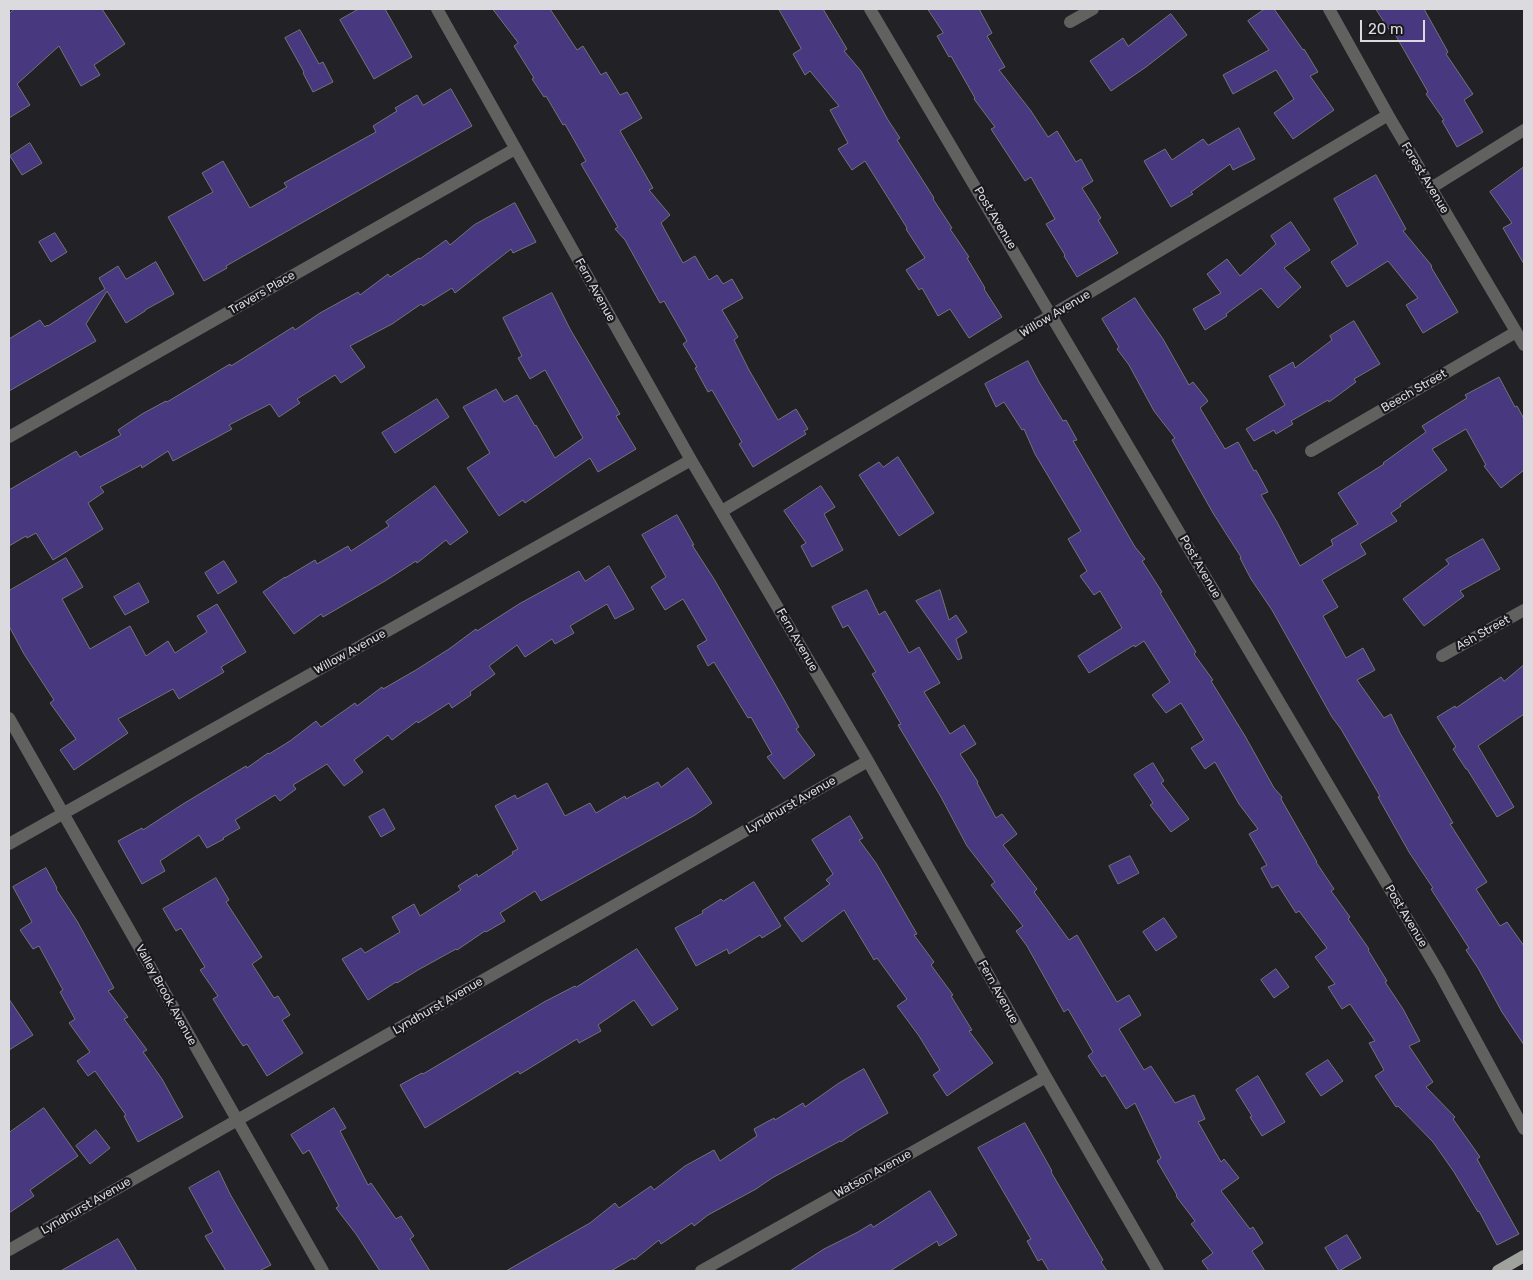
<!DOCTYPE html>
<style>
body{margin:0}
#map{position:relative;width:1533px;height:1280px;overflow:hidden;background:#222226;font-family:Rubik,sans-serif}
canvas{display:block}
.frame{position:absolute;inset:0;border:10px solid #dbdade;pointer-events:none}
.scale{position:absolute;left:1360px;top:20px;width:65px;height:22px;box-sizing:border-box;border:2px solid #dbdade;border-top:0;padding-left:6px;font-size:15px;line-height:18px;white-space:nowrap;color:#dbdade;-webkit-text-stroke:4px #19181d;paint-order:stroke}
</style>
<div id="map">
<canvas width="1533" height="1280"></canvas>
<div class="frame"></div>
<div class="scale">20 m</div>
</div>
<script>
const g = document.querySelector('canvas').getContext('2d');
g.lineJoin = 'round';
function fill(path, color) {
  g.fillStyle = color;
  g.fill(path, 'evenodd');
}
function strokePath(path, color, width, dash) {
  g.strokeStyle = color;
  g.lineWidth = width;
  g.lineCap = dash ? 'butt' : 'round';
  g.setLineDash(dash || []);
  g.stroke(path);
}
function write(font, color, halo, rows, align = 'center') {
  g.font = font + ' Rubik,sans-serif';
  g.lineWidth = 4.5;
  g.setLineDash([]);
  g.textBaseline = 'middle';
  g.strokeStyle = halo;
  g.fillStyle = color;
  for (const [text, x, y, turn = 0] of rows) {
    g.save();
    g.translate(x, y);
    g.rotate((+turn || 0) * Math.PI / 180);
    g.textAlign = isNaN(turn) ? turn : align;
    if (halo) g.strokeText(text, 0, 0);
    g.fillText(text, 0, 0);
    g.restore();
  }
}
const building = new Path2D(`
 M15,9H102L125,44L94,65L100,75L81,86L59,46L17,84L30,105L9,118V14Z
 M359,9H385L412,57L374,79L340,20Z
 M493,9H550L577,50L583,46L601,75L606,72L620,95L627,92L642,118L620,131L653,188L649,190L670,215L661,223L683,263L695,256L709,280L717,275L723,284L732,279L743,298L722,310L738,337L734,340L749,370L778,420L796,409L808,429L804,431L806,434L753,467L739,444L742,442L712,390L708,392L695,368L697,367L683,344L687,341L664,301L660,303L625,240L615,229L618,227L581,164L586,161L565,124L563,125L546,96L544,97L532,79L534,78L514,46L518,43Z
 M779,9H823L847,49L844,51L861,71L888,120L900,138L897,140L934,198L933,199L952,228L950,229L969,257L967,258L985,288L984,289L1002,317L969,338L950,309L938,316L922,288L919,290L906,270L925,258L906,229L907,228L865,161L852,170L838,149L848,143L830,110L839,106L810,71L805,75L793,54L801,49Z
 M928,9H979L992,33L987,36L1005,67L999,70L1031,111L1048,137L1057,131L1076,162L1081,159L1093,181L1082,188L1101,218L1098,220L1118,253L1077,277L1064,256L1065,255L1046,224L1055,219L1031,177L1025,181L991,129L995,127L974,99L975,98L951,56L949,57L937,36L943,33Z
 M1265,9H1274L1303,50L1304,49L1318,72L1310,76L1334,110L1293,139L1274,113L1294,99L1276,70L1233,94L1223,75L1269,50L1248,21Z
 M1376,9H1424L1448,52L1446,54L1473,94L1464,100L1483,132L1457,147L1442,121L1444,120L1426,94L1428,92L1392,29L1390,30Z
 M1171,14L1187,35L1146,67L1111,91L1090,61L1123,38L1128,46Z
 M300,30L319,64L323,62L333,82L313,92L303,73L304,72L285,38Z
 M451,89L472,126L226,266L227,268L204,281L168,217L213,192L202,173L223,161L250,208L287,187L284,183L376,132L373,126L397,111L395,108L417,95L423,105Z
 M1239,128L1255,159L1233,170L1230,164L1191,192L1193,194L1171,207L1144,161L1165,149L1172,160L1203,139L1208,145Z
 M30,143L42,163L22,175L10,156Z
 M1524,167V264L1503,228L1512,223L1490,192Z
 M1376,175L1406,229L1403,231L1432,266L1431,267L1458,312L1423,333L1406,305L1418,298L1388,261L1347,287L1331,262L1358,244L1334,199Z
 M515,203L536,242L513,253L511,249L455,293L452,288L423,306L421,304L392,324L350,346L365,367L341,383L335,375L297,399L300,403L279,417L270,404L229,425L232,429L173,461L168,451L142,468L141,465L100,487L104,492L88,503L103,529L53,560L36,533L27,538L26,536L9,546V490L76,451L80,457L121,435L118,430L142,414L166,401L167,402L230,364L231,366L293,327L295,330L320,313L358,292L360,295L388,274L390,277L419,258L420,259L446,240L450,245L474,225Z
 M1291,222L1310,250L1284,268L1301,287L1278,308L1261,288L1226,314L1227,316L1205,330L1193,309L1221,293L1207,274L1227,259L1240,276L1276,244L1271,236Z
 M55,233L67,252L51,262L39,242Z
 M156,262L174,294L145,310V311L126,323L107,291L86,324L96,341L9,391V339L40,320L45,327L47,325L48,326L105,289L99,278L118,266L126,279Z
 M552,293L570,329L620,414L616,416L636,449L598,472L590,458L525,503L523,500L499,516L467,468L490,453L463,407L496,389L504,402L517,395L535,426L536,425L555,458L583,438L545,370L530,379L518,358L522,356L503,318Z
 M1135,298L1146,315L1163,339L1189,385L1193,382L1208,401L1200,408L1225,449L1238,442L1254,471L1256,470L1268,492L1261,495L1277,522L1300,566L1333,545L1331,540L1358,524L1338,493L1384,464L1383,463L1426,432L1422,426L1467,398L1465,395L1499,377L1515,407L1517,406L1524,419V470L1501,488L1484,466L1486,465L1466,429L1432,449L1447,470L1400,504L1401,506L1391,513L1397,521L1360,544L1366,554L1322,580L1338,607L1323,616L1346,658L1363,648L1375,670L1357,680L1384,718L1391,714L1400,733L1453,823L1450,824L1487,882L1476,889L1500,926L1507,922L1524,946V1045L1502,1012L1478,968L1466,950L1469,948L1431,889L1433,888L1409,852L1378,797L1380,796L1341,729L1332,717L1272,610L1251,579L1240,558L1241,557L1213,513L1172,440L1175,438L1154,411L1129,365L1117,349L1119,347L1102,319Z
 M1354,321L1380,364L1354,379L1356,382L1329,402L1328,400L1291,421L1293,424L1276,434L1274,430L1254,441L1246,429L1285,405L1269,376L1293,362L1295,368L1332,340L1330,336Z
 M1028,361L1039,382L1063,421L1066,420L1077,440L1073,441L1135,547L1145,559L1142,561L1162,592L1160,593L1196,652L1194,654L1213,680L1211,681L1245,736L1274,788L1282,797L1281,799L1317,862H1316L1334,889L1331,891L1350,917L1348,919L1369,949L1368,950L1387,981L1385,982L1403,1009L1420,1041L1409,1046L1433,1082L1426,1087L1455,1117L1453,1119L1480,1157L1477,1159L1519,1234L1497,1245L1479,1211L1478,1212L1454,1172L1433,1142L1398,1106L1396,1107L1375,1076L1384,1070L1369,1043L1375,1041L1350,1004L1342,1009L1328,987L1335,984L1315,957L1327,948L1299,911L1296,913L1278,885L1272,888L1261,868L1267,865L1249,834L1258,829L1239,804L1215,762L1205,769L1191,748L1204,740L1181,703L1166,713L1152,695L1170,682L1144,641L1135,647L1134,645L1089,673L1078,656L1122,628L1100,591L1094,595L1080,576L1087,571L1068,539L1081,531L1035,454L1024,429L1022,430L1004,402L996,407L985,384Z
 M437,399L449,417L395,453L382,433Z
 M898,457L934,513L899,536L859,475L879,462L883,467Z
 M435,486L468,532L450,545L446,540L417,563L416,561L385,581L323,617L321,614L294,634L263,592L285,577V578L315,560L317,564L348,546L351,551L389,526L386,522Z
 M821,486L835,507L824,514L843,550L812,567L801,546L806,543L784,511Z
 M677,515L694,545H692L714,579L783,698L799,727L796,729L815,755L784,779L767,757L772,754L751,717L748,718L714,662L708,666L697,646L707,640L683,599L665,610L651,587L666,577L642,535Z
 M1483,539L1500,569L1460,591L1464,596L1424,626L1403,599L1449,564L1446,560Z
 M66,558L83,587L62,599L90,649L130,626L146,656L168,641L175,653L207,632L197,616L217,604L246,652L221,667L224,672L179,699L173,689L118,719L128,733L74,770L60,750L76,739L50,703L54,700L24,654L9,626V591Z
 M224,561L237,582L218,594L205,573Z
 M609,566L634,609L615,619L607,604L570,626L574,633L555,644L552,639L525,657L517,645L489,666L495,674L470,692L471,695L452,708L449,703L418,723L417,721L392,740L388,735L354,760L363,772L344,786L327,764L293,785L296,789L280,801L275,795L235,820L240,828L223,838L224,839L207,848L199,835L160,861L165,871L142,884L118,841L142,828L143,830L183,804L246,766L247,768L268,753L269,754L290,741L316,721L321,727L355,703L357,706L382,687L383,689L416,670L449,649L476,629L477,631L519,604L579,571L585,581Z
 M139,583L149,602L125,615L114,597Z
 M867,590L879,615L885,611L909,653L919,647L940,683L924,692L950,734L964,725L976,744L960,754L978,782L977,783L996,818L1002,814L1017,834L1003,845L1037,889L1034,892L1069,940L1077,935L1117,1002L1129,995L1141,1015L1119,1029L1144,1070L1151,1066L1175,1103L1194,1095L1205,1119L1198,1122L1221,1162L1224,1159L1239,1178L1221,1191L1250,1229L1253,1227L1263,1243L1252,1251L1265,1271H1209L1202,1261L1213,1253L1191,1224L1195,1221L1176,1196L1177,1195L1157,1161L1161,1158L1135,1103L1126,1109L1105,1075L1102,1077L1088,1056L1093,1052L1068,1009L1064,1012L1027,946L1016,931L1023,926L991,885L995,882L967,846L941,797L898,725L901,724L872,674L876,672L848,625L843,628L832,607Z
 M940,590L949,620L956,615L967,632L956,639L962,658L958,660L916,601Z
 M1524,665V714L1478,746L1514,807L1497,817L1467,769H1466L1453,749L1456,747L1437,717L1455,706L1456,708L1501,677L1504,681Z
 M1153,763L1164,781L1161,783L1189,819L1171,832L1150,805L1153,803L1134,775Z
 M688,768L712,803L695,815L541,901L535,891L500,913L505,921L486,932L485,931L457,950L456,949L418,970L397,983L396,982L368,1000L342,959L361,948L365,953L400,932L392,917L414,904L420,916L461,890L458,886L477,874L478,877L513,854L512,852L518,849L495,806L515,795L517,799L547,783L565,816L590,803L596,813L625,796L626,799L658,782L661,787Z
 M384,809L395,829L381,837L369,817Z
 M850,816L863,838L859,840L876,863L917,934L914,935L934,962L931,965L953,995L951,996L972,1030L969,1031L993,1063L947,1096L933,1075L940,1070L919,1036L897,1006L907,999L877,958L874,960L844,910L802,942L784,918L830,884L826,880L833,874L812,840Z
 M1130,856L1139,873L1118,884L1109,866Z
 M46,868L57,888L56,889L77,921L114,988L108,991L128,1017L124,1019L147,1050L143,1052L162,1079L183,1117L138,1142L124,1116L126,1115L95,1071L88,1076L77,1061L90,1052L69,1023L75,1019L60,992L63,990L39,946L33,949L20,930L32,922L13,887Z
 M216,878L229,900L226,902L262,957L252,964L274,998L278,996L290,1015L282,1020L303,1053L267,1076L247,1044L243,1046L233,1031L213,999L218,996L200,970L205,967L181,928L176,931L163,909Z
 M754,882L781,926L762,938L760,935L729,954L727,949L696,966L675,928L703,913L702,911L721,899L723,901Z
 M1164,918L1177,937L1156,951L1143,932Z
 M637,949L678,1009L652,1026L634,1000L598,1025L601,1031L579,1043L577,1039L520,1074L518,1071L425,1128L400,1085L422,1073L423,1074L544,1002L575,986L576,987Z
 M1276,969L1289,987L1274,998L1261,980Z
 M9,999L33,1035L9,1050Z
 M1328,1060L1343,1081L1321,1096L1306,1074Z
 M864,1069L888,1113L857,1131L841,1142L840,1141L772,1178L756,1189L708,1215L694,1226L692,1223L661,1244L659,1240L634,1260L633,1258L611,1271H506L590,1223L615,1203L619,1208L651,1186L654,1190L685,1166L714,1150L720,1161L757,1136L754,1129L774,1118L775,1120L803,1103L805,1107L839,1083Z
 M1258,1076L1285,1122L1262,1136L1250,1117L1252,1116L1236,1090Z
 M44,1108L78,1156L30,1190L34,1196L9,1213V1133Z
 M334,1108L346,1128L340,1131L368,1185L371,1183L396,1219L401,1216L414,1236L410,1239L430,1271H380L356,1234L336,1208L339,1206L309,1150L303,1154L291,1135Z
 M1025,1123L1052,1171L1051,1172L1103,1260L1101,1262L1107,1271H1049L1042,1259L1038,1261L1027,1241L1031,1239L978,1148Z
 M96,1130L110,1148L90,1164L76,1146Z
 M219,1171L230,1194L271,1265L259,1271H226L205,1236L213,1232L189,1188Z
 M930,1191L957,1235L939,1246L937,1241L890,1271H790L824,1249L858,1232L871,1224L873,1227Z
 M1347,1235L1361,1258L1339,1271L1325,1248Z
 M118,1239L137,1271H61Z`);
fill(building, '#47387f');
strokePath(building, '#737378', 1);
strokePath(new Path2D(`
 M437,9L691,460L868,761L1046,1077L1158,1271
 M870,9L1440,974L1524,1129
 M1329,9L1388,115L1524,345
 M1070,22L1093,9
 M1431,188L1524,130
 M9,437L515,149
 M1311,451L1516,332
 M722,511L1388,115
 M1442,656L1524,610
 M9,718L323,1271
 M9,844L691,460
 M9,1250L868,761
 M701,1271L1046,1077`), '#616260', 12);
strokePath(new Path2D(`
 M1498,1271L1524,1256`), '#a0a29d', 12);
write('12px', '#dbdade', '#19181d', [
 ["Forest Avenue",1425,178,59],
 ["Post Avenue",995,218,59],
 ["Fern Avenue",595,290,61],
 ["Travers Place",262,293,-30],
 ["Willow Avenue",1055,314,-31],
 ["Beech Street",1414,391,-30],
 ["Post Avenue",1200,567,60],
 ["Ash Street",1483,633,-29],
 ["Fern Avenue",797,640,60],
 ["Willow Avenue",350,652,-29],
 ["Lyndhurst Avenue",791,805,-30],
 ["Post Avenue",1406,916,59],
 ["Fern Avenue",998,992,61],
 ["Valley Brook Avenue",166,995,61],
 ["Lyndhurst Avenue",438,1006,-30],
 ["Watson Avenue",873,1174,-29],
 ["Lyndhurst Avenue",86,1206,-30]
]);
</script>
